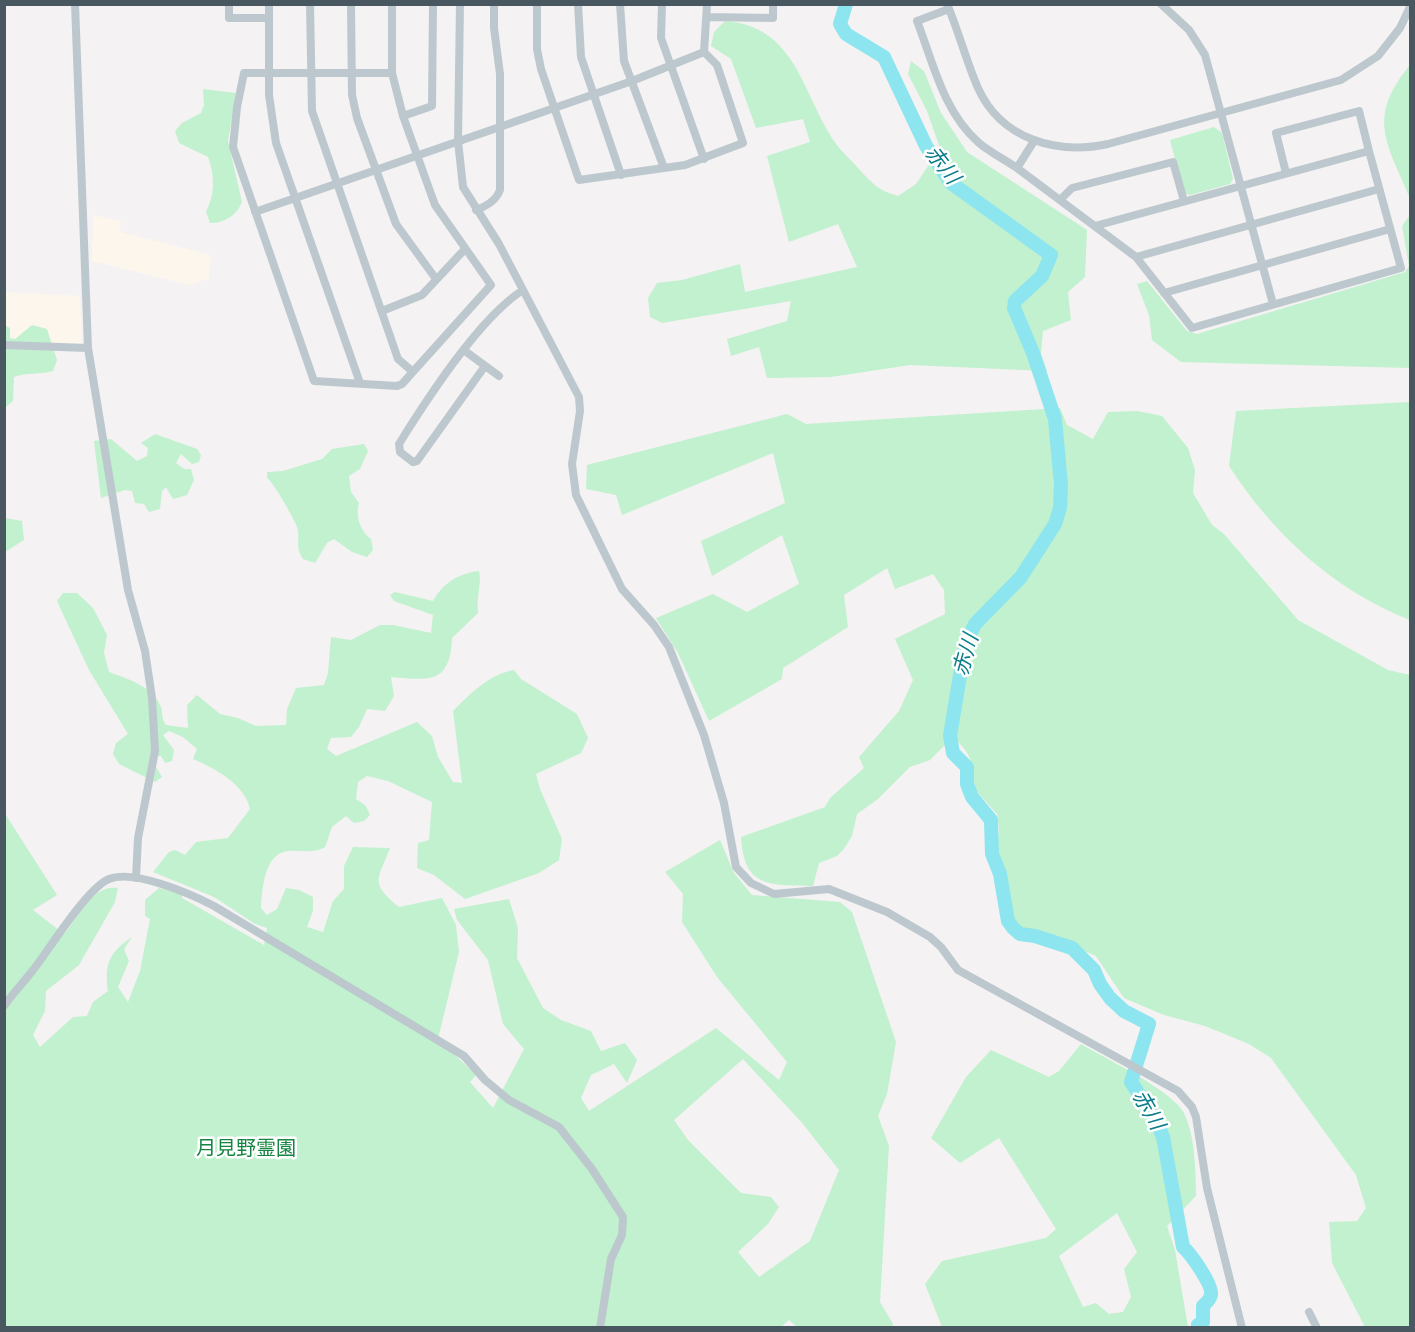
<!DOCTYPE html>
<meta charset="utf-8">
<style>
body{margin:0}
#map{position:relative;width:1415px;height:1332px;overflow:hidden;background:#f4f2f2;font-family:"Public Sans",sans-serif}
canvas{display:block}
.frame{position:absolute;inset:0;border:6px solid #495860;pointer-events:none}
</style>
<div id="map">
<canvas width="1415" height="1332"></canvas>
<div class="frame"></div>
</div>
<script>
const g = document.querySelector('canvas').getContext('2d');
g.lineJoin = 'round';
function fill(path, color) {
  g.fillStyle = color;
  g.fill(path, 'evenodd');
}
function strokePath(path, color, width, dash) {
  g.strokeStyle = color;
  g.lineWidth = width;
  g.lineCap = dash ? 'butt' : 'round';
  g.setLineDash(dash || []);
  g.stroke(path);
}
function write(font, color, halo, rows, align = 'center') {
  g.font = font + ' "Public Sans","Noto Sans JP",sans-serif';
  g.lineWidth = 5;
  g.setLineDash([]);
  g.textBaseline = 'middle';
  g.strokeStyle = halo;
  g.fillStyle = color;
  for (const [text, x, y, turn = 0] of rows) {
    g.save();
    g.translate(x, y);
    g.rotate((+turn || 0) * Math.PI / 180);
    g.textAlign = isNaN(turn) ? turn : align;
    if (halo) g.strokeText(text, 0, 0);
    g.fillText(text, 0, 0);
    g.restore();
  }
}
fill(new Path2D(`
 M93,215L121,221L120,232L211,255L209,278L189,285L92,261Z
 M4,292L80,296L82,346L5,340Z`), '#fdf6ed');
fill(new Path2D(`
 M725,21C797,26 802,95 836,144C842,152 851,160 858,168C872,183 877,190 898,196L916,184L940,148L927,111L908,74L911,61L924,71L941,113L967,152L1087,230L1085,277L1068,292L1071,320L1043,331L1041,354L1047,371L910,365L831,377L767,378L759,347L731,356L727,339L787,321L791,301L662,323L650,317L648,298L657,283L682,280L740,264L745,292L857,267L838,224L789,242L767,156L810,142L803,119L756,128L731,59L711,46L714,32Z
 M1410,65V198C1387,143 1366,118 1410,65Z
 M203,89L236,93L228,141L242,202C236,216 225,223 210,223L206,212C215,194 215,176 208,157L179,143L175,131L182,123L201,113L204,105Z
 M1214,127L1222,133L1233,179L1230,184L1190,195L1184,193L1170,140Z
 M1410,215V368L1181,362L1152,340L1149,315L1137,284L1147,281L1187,331L1197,334L1405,272L1409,266L1402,226Z
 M4,325L10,328V338L15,339L32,325L47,329L57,360L53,371C39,375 27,372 14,377L13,401L6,407Z
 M1410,402V620C1335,591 1273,534 1229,466L1236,411Z
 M1060,408L1067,425L1093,439L1108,412L1137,411L1162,416L1188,448L1195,470L1193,493L1212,525L1224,534L1298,620L1388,670L1410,675V1327H1365L1332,1263L1329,1222L1357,1221L1366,1208L1356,1175L1271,1058L1249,1044L1205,1026L1164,1015L1124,998L1096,956L1054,938L1017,928L1012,921L1011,904L997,860L999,828L997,814L972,786C976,764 969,751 953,737L930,760L910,767L878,799L857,814L852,836L844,849L837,856L819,863L813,886C769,885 744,888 741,837L825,807L830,798L864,768L859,757L899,711L913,680L895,639L945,614L944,590L933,574L895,589L887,568L844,595L848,627L783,668L782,679L709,721L678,653L656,618L713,594L747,612L799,584L782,535L712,576L701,541L785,503L773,453L622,515L616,495L586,489L587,465L787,414L806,424Z
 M155,434L197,449L201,455L199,462L192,464L181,454L176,463L184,469H191L194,480L187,495L173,499L166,487L162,491L160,509L149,512L144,504L135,503L132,491L125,490L101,498L94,441L111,439L137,461L147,456L148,448L141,443Z
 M364,444L368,451L360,469L349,476L351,492L359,503C355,516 360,531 371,539L373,550L367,557L352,552L334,539L327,543L315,563L303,559C294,544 301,541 297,527C295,520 272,480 267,478V472L283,471L322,459L332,449Z
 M5,518L22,521L24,540L5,552Z
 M479,571C482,583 476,597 478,613L452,638C450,685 429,680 391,677L394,696L385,711L367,709L359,727L351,737L331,738L327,749L336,756L417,722L432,736L438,757L453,782L462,783L453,711C471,693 488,675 514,670L521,679L577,714L588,738L581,753L536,774L540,789L562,839L559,860L539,873L465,899L434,875L417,868L418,843L429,840L432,802L388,781L367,776L358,782L356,799L366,806L370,815L364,821L354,823L346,816L332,827L325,847C313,854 302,850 288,851C264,853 262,890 261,908L267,915L277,909L286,888L299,890L313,897V911L307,927L323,932L333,901L344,889V866L353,847L390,848C378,879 369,883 399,907L442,898L456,925L459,952L438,1039L476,1075L470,1082L493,1108L524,1049L503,1024L488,960L457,920L454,909L509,899L518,928L517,958L543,1008L561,1020L591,1031L601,1051L625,1043L637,1060L627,1083L614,1064L591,1075L581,1098L589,1111L716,1028L779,1080L787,1062L717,977L682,922L683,894L665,872L720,840L734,873L752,895L840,902L852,912L896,1042L887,1094L878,1116L889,1146L880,1302L893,1324L892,1327H797L789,1320L780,1328L5,1327L4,812L57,895L33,910L64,934C79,917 92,884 118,888L115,902L79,965L46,991L45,1011L33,1035L40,1047L73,1017L87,1016L93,1002L108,991C104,963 110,952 132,937L124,949L129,961L118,987L128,1002L140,971L150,919L145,916V900L159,888L182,894V898L264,945L267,928L255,924L214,897L153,872L169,852L175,850L185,855L196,842L228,838L250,809C245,785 215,768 193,759L197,749L183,737L169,731L163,735L174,750L172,761L165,763L161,756L150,757L162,777L155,782L119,764L113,754L116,743L128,734L89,670L57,601L63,593H77L93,608L107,635L104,653L109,672C126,678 154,687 161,707C163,715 161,718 166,725L188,728L187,705L197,695L220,714L238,718L256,726L286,725L287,709L296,688L324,685L328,673L331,637L351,640L380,625H393L431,633L433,615L394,601L390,595L395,592L433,601C444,582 458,574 479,571ZM743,1059L803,1124L839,1170L810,1241L759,1277L738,1252L768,1224L779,1207L771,1197L741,1193L688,1140L674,1120Z
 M1081,1044C1106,1059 1167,1088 1182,1110C1195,1130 1196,1173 1196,1196L1167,1226L1175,1250L1188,1327H942L925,1284L942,1261L1046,1238L1056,1229L999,1138L960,1163L931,1138L966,1077L991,1050L1049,1077L1059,1071ZM1117,1213L1137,1252L1124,1269L1131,1297L1123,1312L1109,1314L1096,1303L1083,1307L1059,1256Z`), '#c1f1ce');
strokePath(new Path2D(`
 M846,4L840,24L846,34L884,57L926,146L951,183L1051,255L1042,276L1015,301L1014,308L1033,353L1055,419L1061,485L1060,508L1055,524L1021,577L975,624L965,645L950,736L953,753L967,767V784L972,797L991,820L992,854L1000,874L1008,921L1013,928L1020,934L1035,936L1072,948L1094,970L1100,984L1110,998L1124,1011L1149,1024L1131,1082L1155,1118L1163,1137L1183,1247C1191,1254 1213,1285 1211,1295C1210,1300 1206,1303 1203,1306V1322L1198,1325L1199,1328`), '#8de5ef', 14);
strokePath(new Path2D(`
 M75,4L88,348L128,590L145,651L152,698L155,751L138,838L136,878
 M229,4V18H269
 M269,4V95L276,143L360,383
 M310,4L312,111L398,359L413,372
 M351,4L352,95L357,118L396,224L436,279
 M392,4V73L403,116L435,205L491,285L402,384L397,386L314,381L233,147L237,107L244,73H392
 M460,4L458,141L463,187L499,244L579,397L580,411L572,464L576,495L622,589L654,625L669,647L704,735L724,803L736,867L751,883L774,894L829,889L887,912L930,937L941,947L958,970L1178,1091L1192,1107L1196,1117L1207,1188L1242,1328
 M537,4V49L541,69L579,180L685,165L743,143L717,65L704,52L707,4
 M578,4L581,57L621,175
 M620,4L624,61L664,168
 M662,4L661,38L704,159
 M947,4C959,32 966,61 978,88C1001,139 1056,155 1108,144L1341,80L1378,56L1400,28L1410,7
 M1161,4L1189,30L1205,55L1273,304
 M949,9L917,21C933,62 943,111 978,142C989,152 1004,159 1017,168
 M707,17L773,18V4
 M403,116L432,106L433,4
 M1034,141L1017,168L1136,257L1192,328L1401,268L1369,151L1095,226
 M1286,173L1276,133L1359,111L1369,151
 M1061,199L1072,188L1173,162L1184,201
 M476,210C486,206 496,201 500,190V74L494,28V4
 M255,212L632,81L704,52
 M1136,257L1379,189
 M1164,293L1390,229
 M382,311L422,295L465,249
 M4,345L88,348
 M465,351L499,376
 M485,366L417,461L413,462L400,452L399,444C427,399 479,318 523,290
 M4,1006C13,993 24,982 33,970C49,950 87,888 109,879C134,869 191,894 214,906L464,1056L485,1080L509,1100L559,1127L592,1169L623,1217L622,1235L611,1259L600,1328
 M1309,1312L1317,1328`), '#bdc8ce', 8);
write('20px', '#168541', '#fff', [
 ["月見野霊園",246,1149]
]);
write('italic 21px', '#0b7e8a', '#fff', [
 ["赤川",942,165,52],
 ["赤川",966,655,-74],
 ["赤川",1148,1110,60]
]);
</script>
